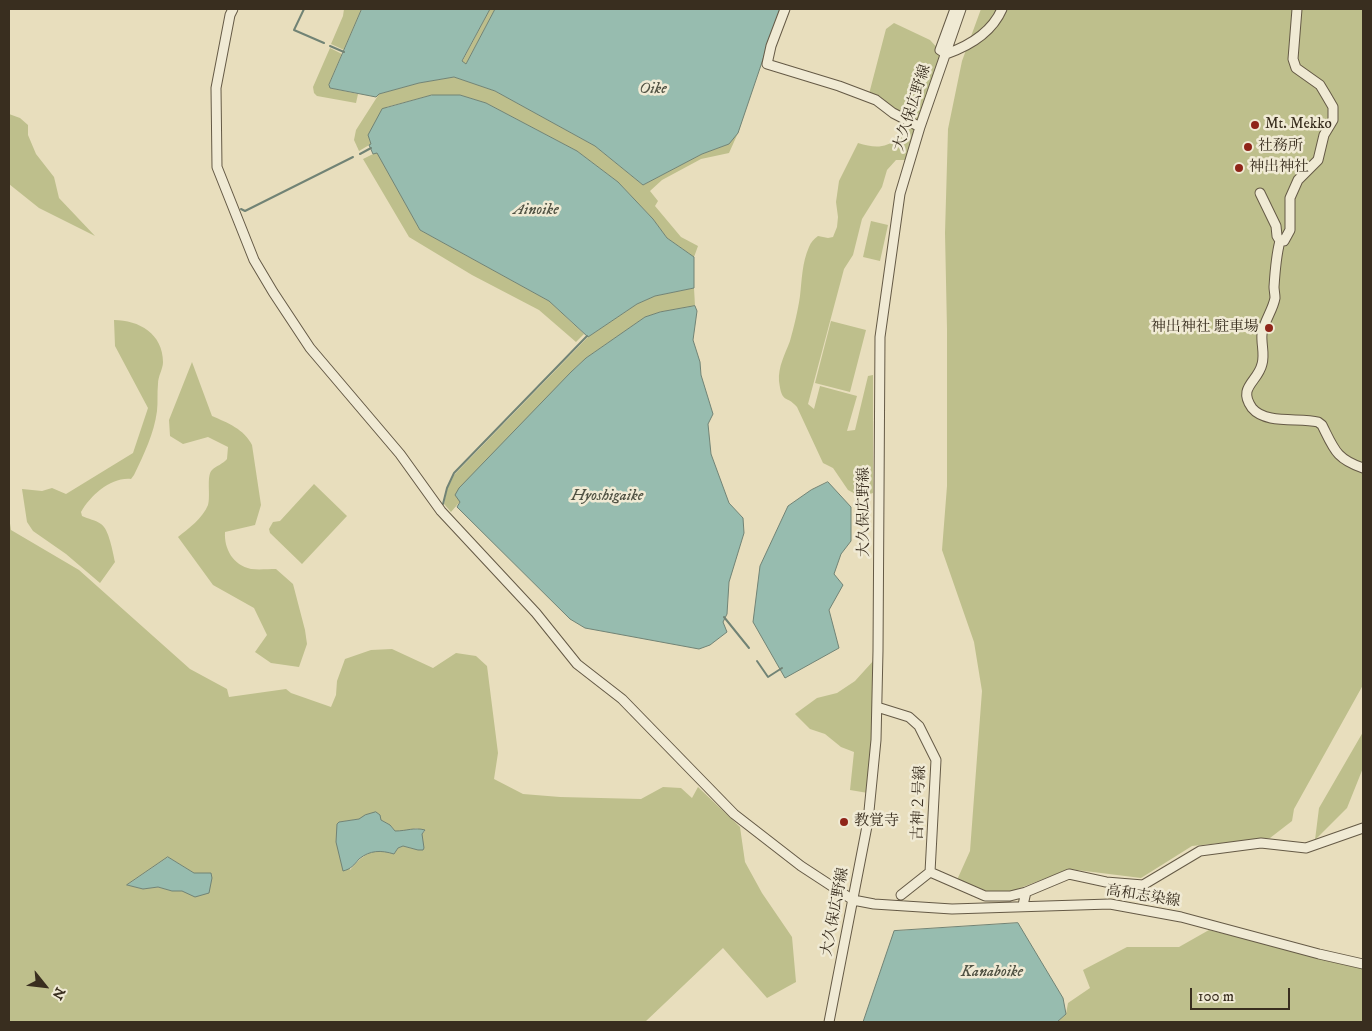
<!DOCTYPE html>
<meta charset="utf-8">
<style>
body{margin:0}
#map{position:relative;width:1372px;height:1031px;overflow:hidden;background:#e8debd;font-family:"IM FELL DW Pica",serif}
canvas{display:block}
.frame{position:absolute;inset:0;border:10px solid #392e1f;pointer-events:none}
.north{position:absolute;left:20px;top:961px;width:50px;height:50px;-webkit-text-stroke:4px #f0ead4;paint-order:stroke;rotate:119deg;font-size:14px;font-weight:700;line-height:20px;text-align:center;color:#392e1f}
.north::after{content:'';display:block;margin:auto;width:18px;height:22px;background:#392e1f;clip-path:polygon(50% 0,100% 100%,50% 72%,0 100%)}
.scale{position:absolute;left:1190px;top:988px;width:100px;height:22px;box-sizing:border-box;border:2px solid #392e1f;border-top:0;padding-left:6px;font-size:15px;line-height:18px;white-space:nowrap;color:#392e1f;-webkit-text-stroke:4px #f0ead4;paint-order:stroke}
</style>
<div id="map">
<canvas width="1372" height="1031"></canvas>
<div class="frame"></div>
<div class="north">N</div>
<div class="scale">100 m</div>
</div>
<script>
const g = document.querySelector('canvas').getContext('2d');
g.lineJoin = 'round';
function fill(path, color) {
  g.fillStyle = color;
  g.fill(path, 'evenodd');
}
function strokePath(path, color, width, dash) {
  g.strokeStyle = color;
  g.lineWidth = width;
  g.lineCap = dash ? 'butt' : 'round';
  g.setLineDash(dash || []);
  g.stroke(path);
}
function write(font, color, halo, rows, align = 'center') {
  g.font = font + ' "IM FELL DW Pica","Noto Serif JP",serif';
  g.lineWidth = 5;
  g.setLineDash([]);
  g.textBaseline = 'middle';
  g.strokeStyle = halo;
  g.fillStyle = color;
  for (const [text, x, y, turn = 0] of rows) {
    g.save();
    g.translate(x, y);
    g.rotate((+turn || 0) * Math.PI / 180);
    g.textAlign = isNaN(turn) ? turn : align;
    if (halo) g.strokeText(text, 0, 0);
    g.fillText(text, 0, 0);
    g.restore();
  }
}
fill(new Path2D(`
 M344,9H362L344,50L331,44L343,16Z
 M490,9H495L466,64L462,62Z
 M981,9H1363V685L1294,809L1292,821L1270,838L1192,846L1141,878L1069,869L1010,892H989L957,880L970,851L982,691L974,642L942,550L947,486V329L945,233L948,129L962,61Z
 M894,23L930,40L942,53L918,121L869,94L886,29Z
 M330,48L342,54L329,85L330,88L358,94L356,103L317,96L314,93L313,87Z
 M454,77L495,91L595,146L643,185L702,154L729,144L738,133L729,153L701,159L662,180L650,191L658,201L655,206L681,237L698,246L694,257L667,238L653,219L618,182L577,151L486,103L460,95H432L387,107L371,144L359,151L354,140L356,130L379,94L419,83Z
 M9,114L20,118L28,125V135L36,154L54,177L59,198L95,236L39,208L9,184Z
 M899,119L916,128L905,160H896L887,170L882,187L862,219L853,255L844,269L808,404L814,409L820,386L857,396L847,431L855,430L868,376L873,375V493L861,497L848,490L833,468L823,463L797,407C786,394 782,405 779,381C778,367 785,354 790,341C794,327 798,310 800,296C802,279 802,263 809,247C811,242 814,239 818,236L828,238L833,237L837,227L838,217L836,202L839,181L858,143C874,148 885,149 898,138Z
 M377,152L420,230L549,301L584,334L576,342L539,310L472,275L409,237L363,159Z
 M871,221L888,225L880,261L863,257Z
 M694,288L695,306L660,312L645,317L586,358L571,372L451,512L444,504L447,489L454,475L588,337L637,304L655,296Z
 M114,320C139,320 163,334 163,362C163,369 158,376 158,384C157,393 158,402 157,411C154,434 144,454 134,475L131,479C111,477 91,495 81,512L82,516C88,519 96,520 101,524C109,529 113,553 115,562L100,583L66,554L33,531L27,522L22,489L42,491L52,488L66,494L133,453L148,408L115,346Z
 M831,321L866,330L850,392L815,383Z
 M192,362L212,416C228,423 244,429 252,445L261,505L255,525L225,532C224,549 233,565 251,569C259,570 268,569 276,569L293,584L305,630L307,644L299,667L271,663L255,652L267,635L254,608L213,585L178,537C188,529 203,518 208,505C211,496 206,476 212,470C216,466 223,464 227,459L228,447L208,437L183,444L170,436L169,420Z
 M314,484L347,516L302,564L270,533L269,529L273,522L280,521Z
 M9,517L11,530L79,570L190,669L227,689L229,697L286,689L291,693L331,707L336,695L337,681L345,659L371,650L392,649L433,668L456,653L476,656L487,666L498,753L494,779L523,794L560,797L641,799L663,787L681,788L692,798L698,787L740,827L745,862L762,893L792,937L796,982L767,998L723,948L645,1022H9ZM359,819C375,820 384,817 395,831H408L416,828L425,831L422,834L418,850L403,846L398,848L394,854C372,847 364,854 350,870L339,822ZM168,857L194,873H211L182,891H172L158,887L143,889L127,885Z
 M874,660L873,722L868,793L850,790L854,752L841,747L825,734L810,729L795,714L817,698L837,693L855,681Z
 M1363,732V768L1347,808L1315,840L1319,808Z
 M1209,930L1363,968V1022H1057L1066,1014L1068,1003L1090,988L1083,970L1127,947H1179Z`), '#bebf8c');
const water = new Path2D(`
 M362,9H490L462,61L466,64L495,9H780L738,133L729,144L702,154L643,185L595,146L495,91L454,77L419,83L379,94L376,97L330,88L329,85Z
 M432,95H460L486,103L577,151L618,182L653,219L667,238L694,257V288L655,296L637,304L588,337L549,301L420,230L377,153L373,154L369,145L371,144L368,135L382,109Z
 M695,306L697,311L693,340L700,362L701,375L713,414L708,424L711,454L729,503L743,518L744,533L729,582L727,614L723,622L727,632L710,645L699,649L585,628L570,619L457,507L460,502L455,495L459,488L571,372L586,358L645,317L660,312Z
 M828,482L851,507V541L841,554L834,574L843,585L829,610L839,648L785,678L753,622L760,566L788,506L811,490Z
 M376,812L380,815L381,820L390,825L395,831C407,831 414,827 425,830L422,834L424,848L423,850H418L403,846L398,848L394,854C381,850 370,850 359,859C354,865 351,869 343,871L336,842L337,824L339,822L359,819L365,815Z
 M168,857L194,873H211L212,878L209,893L195,897L182,891H172L158,887L143,889L127,885Z
 M1018,923L1063,998L1066,1014L1057,1022H863L894,931Z`);
fill(water, '#97bcaf');
strokePath(water, '#718375', 1);
strokePath(new Path2D(`
 M304,9L294,30L324,43
 M330,46L344,52
 M360,154L371,148
 M241,209L245,211L353,157
 M443,504L447,488L454,473L587,336
 M724,617L749,648
 M757,661L768,677L782,668`), '#718375', 2);
const minor = new Path2D(`
 M233,9L230,15L216,88L217,167L254,260L273,292L310,348L400,454L441,511L536,613L577,664L622,699L734,814L801,866L853,900L874,904L952,909L1110,904L1181,917L1319,954L1363,964
 M785,9L771,46L767,64L839,86L876,100L893,113L920,127
 M955,9L940,50L946,54C969,46 992,32 1002,9
 M1260,193L1276,226L1277,236L1280,241C1276,256 1275,271 1274,287C1274,290 1275,294 1275,298C1273,310 1264,321 1262,334C1261,344 1265,354 1262,364C1258,382 1237,387 1252,408C1266,425 1300,417 1318,422L1322,425C1334,449 1336,459 1363,468
 M1280,241H1284L1290,230V198L1298,180L1318,160L1324,135L1333,120V107L1326,95L1320,85L1296,68L1293,59L1297,9
 M877,707L909,717L919,726L936,760L930,872
 M901,895L930,872L985,896H1010L1026,892
 M1023,905L1026,892L1069,874L1106,882L1143,885L1200,851L1261,843L1306,848L1363,828
 M829,1022L868,821L876,740L878,651L880,337L900,194L920,127L961,9`);
strokePath(minor, '#655a46', 11);
strokePath(minor, '#f0ead4', 9);
for (const [x, y, r, color] of [
 [1255,125,5,"#8f2418"],
 [1248,147,5,"#8f2418"],
 [1239,168,5,"#8f2418"],
 [1269,328,5,"#8f2418"],
 [844,822,5,"#8f2418"]
]) {
  const dot = new Path2D();
  dot.arc(x, y, r, 0, 2 * Math.PI);
  g.fillStyle = color;
  g.fill(dot);
  strokePath(dot, '#f0ead4', 2);
}
write('15px', '#392e1f', '#f0ead4', [
 ["大久保広野線",913,108,-72],
 ["大久保広野線",865,512,-90],
 ["古神２号線",920,803,-88],
 ["高和志染線",1143,897,9],
 ["大久保広野線",836,912,-79]
]);
write('15px', '#392e1f', '#f0ead4', [
 ["Mt. Mekko",1265,125],
 ["社務所",1258,147],
 ["神出神社",1249,168],
 ["神出神社 駐車場",1259,328,"right"],
 ["教覚寺",854,822]
], 'left');
write('italic 16px', '#505243', '#f0ead4', [
 ["Oike",653,90],
 ["Ainoike",536,211],
 ["Hyoshigaike",607,497],
 ["Kanaboike",992,973]
]);
</script>
